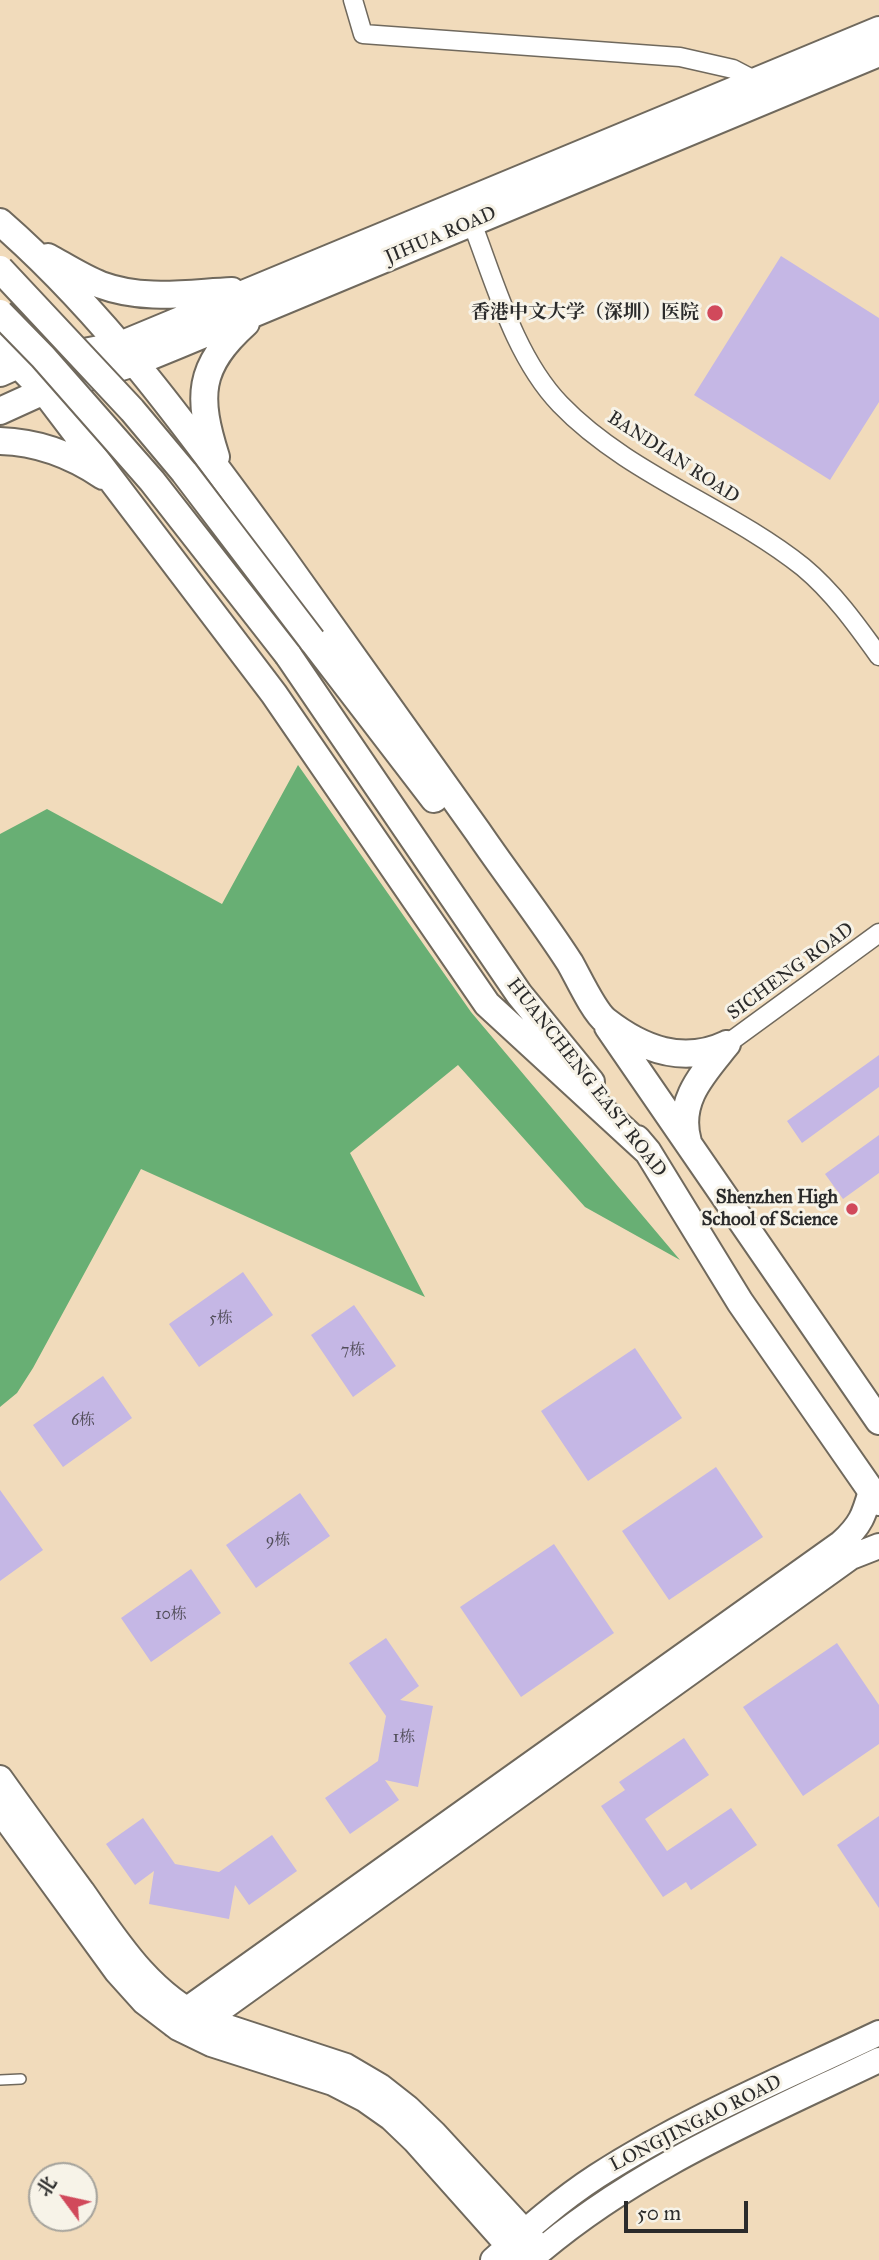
<!DOCTYPE html>
<meta charset="utf-8">
<style>
body{margin:0}
#map{position:relative;width:879px;height:2260px;overflow:hidden;background:#f1dbbb;font-family:"IM FELL Great Primer","Noto Serif SC",serif}
canvas{display:block}
.north{position:absolute;left:28px;top:2162px;width:70px;height:70px;box-sizing:border-box;background:#f7f3e8;border:2px solid #a5a39c;border-radius:50%;rotate:303deg;font-size:19px;font-weight:700;line-height:28px;text-align:center;color:#2b2b2b}
.north::after{content:'';display:block;margin:auto;width:24px;height:32px;background:#d1495b;clip-path:polygon(50% 0,100% 100%,50% 72%,0 100%)}
.scale{position:absolute;left:624px;top:2201px;width:124px;height:32px;box-sizing:border-box;border:4px solid #2b2b2b;border-top:0;padding-left:9px;font-size:21px;line-height:24px;white-space:nowrap;color:#2b2b2b;-webkit-text-stroke:5px #f7f3e8;paint-order:stroke}
</style>
<div id="map">
<canvas width="879" height="2260"></canvas>
<div class="north">北</div>
<div class="scale">50 m</div>
</div>
<script>
const g = document.querySelector('canvas').getContext('2d');
g.lineJoin = 'round';
function fill(path, color) {
  g.fillStyle = color;
  g.fill(path, 'evenodd');
}
function strokePath(path, color, width, dash) {
  g.strokeStyle = color;
  g.lineWidth = width;
  g.lineCap = dash ? 'butt' : 'round';
  g.setLineDash(dash || []);
  g.stroke(path);
}
function write(font, color, halo, rows, align = 'center') {
  g.font = font + ' "IM FELL Great Primer","Noto Serif SC",serif';
  g.lineWidth = 6;
  g.setLineDash([]);
  g.textBaseline = 'middle';
  g.strokeStyle = halo;
  g.fillStyle = color;
  for (const [text, x, y, turn = 0] of rows) {
    g.save();
    g.translate(x, y);
    g.rotate((+turn || 0) * Math.PI / 180);
    g.textAlign = isNaN(turn) ? turn : align;
    if (halo) g.strokeText(text, 0, 0);
    g.fillText(text, 0, 0);
    g.restore();
  }
}
fill(new Path2D(`
 M298,765L471,1012L680,1260L585,1207L458,1065L350,1153L425,1297L141,1169L33,1368L17,1393L0,1407V834L47,809L222,904Z`), '#68af74');
fill(new Path2D(`
 M781,256L879,318V402L830,480L694,395Z
 M879,1055V1087L802,1143L787,1121Z
 M879,1135V1173L843,1199L825,1174Z
 M243,1272L273,1315L199,1367L169,1324Z
 M354,1305L396,1366L353,1397L311,1335Z
 M635,1348L682,1418L588,1481L541,1411Z
 M103,1376L132,1418L63,1467L33,1425Z
 M716,1467L763,1537L669,1600L622,1531Z
 M0,1490L43,1550L0,1581Z
 M300,1493L330,1536L256,1588L226,1545Z
 M554,1544L614,1633L521,1697L460,1607Z
 M191,1569L221,1613L151,1662L121,1618Z
 M386,1638L419,1686L400,1700L433,1706L418,1787L385,1780L399,1800L350,1834L325,1798L378,1761L386,1716L349,1663Z
 M837,1643L879,1705V1744L803,1796L743,1707Z
 M684,1738L709,1775L645,1819L667,1851L731,1808L757,1845L691,1890L686,1882L663,1897L601,1806L625,1790L619,1782Z
 M879,1816V1908L837,1845Z
 M143,1818L175,1864L219,1872L272,1835L297,1871L249,1905L235,1885L229,1919L149,1904L154,1871L135,1885L106,1844Z`), '#c5b7e5');
const lane = new Path2D(`
 M0,2080L21,2079`);
const street = new Path2D(`
 M353,0L363,34L680,57L733,69L756,81
 M472,223C495,283 515,357 560,404C627,474 728,507 803,567C833,592 856,624 879,656
 M727,1044L879,933`);
const secondary = new Path2D(`
 M0,1778C27,1816 54,1853 82,1891C117,1941 149,1993 206,2020L346,2066L380,2086L408,2108L434,2133L541,2249
 M0,1811L117,1972L144,2002L178,2028L211,2044L333,2083L364,2099L391,2118L415,2141L521,2260
 M174,2025L186,2010L841,1543C861,1525 864,1515 871,1491
 M191,2034L206,2020L851,1557L879,1546
 M493,2260C526,2230 560,2200 597,2176C686,2119 784,2078 879,2033
 M530,2260C632,2170 758,2118 879,2060`);
const primary = new Path2D(`
 M0,222C108,316 195,438 279,553C345,646 412,739 478,832C508,876 541,918 570,963C578,977 594,1012 606,1021C642,1049 683,1065 727,1044
 M48,257C66,267 83,278 101,285C144,301 188,293 232,291
 M0,346L44,391L274,694L487,1004L648,1152
 M0,373L18,365L120,345L879,30
 M0,411L44,391L134,363L178,345L879,53
 M0,441C38,442 72,455 103,476
 M216,457C197,397 197,367 246,323
 M312,640L434,799
 M288,655L519,994L591,1082
 M608,1027L879,1421
 M637,1139L648,1152L740,1302L879,1502
 M688,1142C676,1101 703,1074 727,1044`);
strokePath(lane, '#70695d', 12);
strokePath(street, '#70695d', 21);
strokePath(secondary, '#70695d', 28);
strokePath(primary, '#70695d', 30);
strokePath(lane, '#fff', 9);
strokePath(street, '#fff', 18);
strokePath(secondary, '#fff', 24);
strokePath(primary, '#fff', 26);
const primaryBridge = new Path2D(`
 M0,269L132,410L184,472L312,640
 M0,313L43,357L152,481L288,655`);
strokePath(primaryBridge, '#70695d', 30, []);
strokePath(primaryBridge, '#fff', 26);
for (const [x, y, r, color] of [
 [715,313,9,"#d1495b"],
 [852,1209,7,"#d1495b"]
]) {
  const dot = new Path2D();
  dot.arc(x, y, r, 0, 2 * Math.PI);
  g.fillStyle = color;
  g.fill(dot);
  strokePath(dot, '#f7f3e8', 2.5);
}
write('16px', '#524e5a', null, [
 ["5栋",221,1319],
 ["7栋",353,1351],
 ["6栋",83,1421],
 ["9栋",278,1541],
 ["10栋",171,1615],
 ["1栋",404,1738]
]);
write('19px', '#2b2b2b', '#f7f3e8', [
 ["JIHUA ROAD",441,236,-23],
 ["BANDIAN ROAD",673,458,33],
 ["SICHENG ROAD",791,972,-36],
 ["HUANCHENG EAST ROAD",586,1078,52],
 ["LONGJINGAO ROAD",696,2124,-27]
]);
write('bold 19px', '#2b2b2b', '#f7f3e8', [
 ["香港中文大学（深圳）医院",699,313],
 ["Shenzhen High",838,1198],
 ["School of Science",838,1220]
], 'right');
</script>
